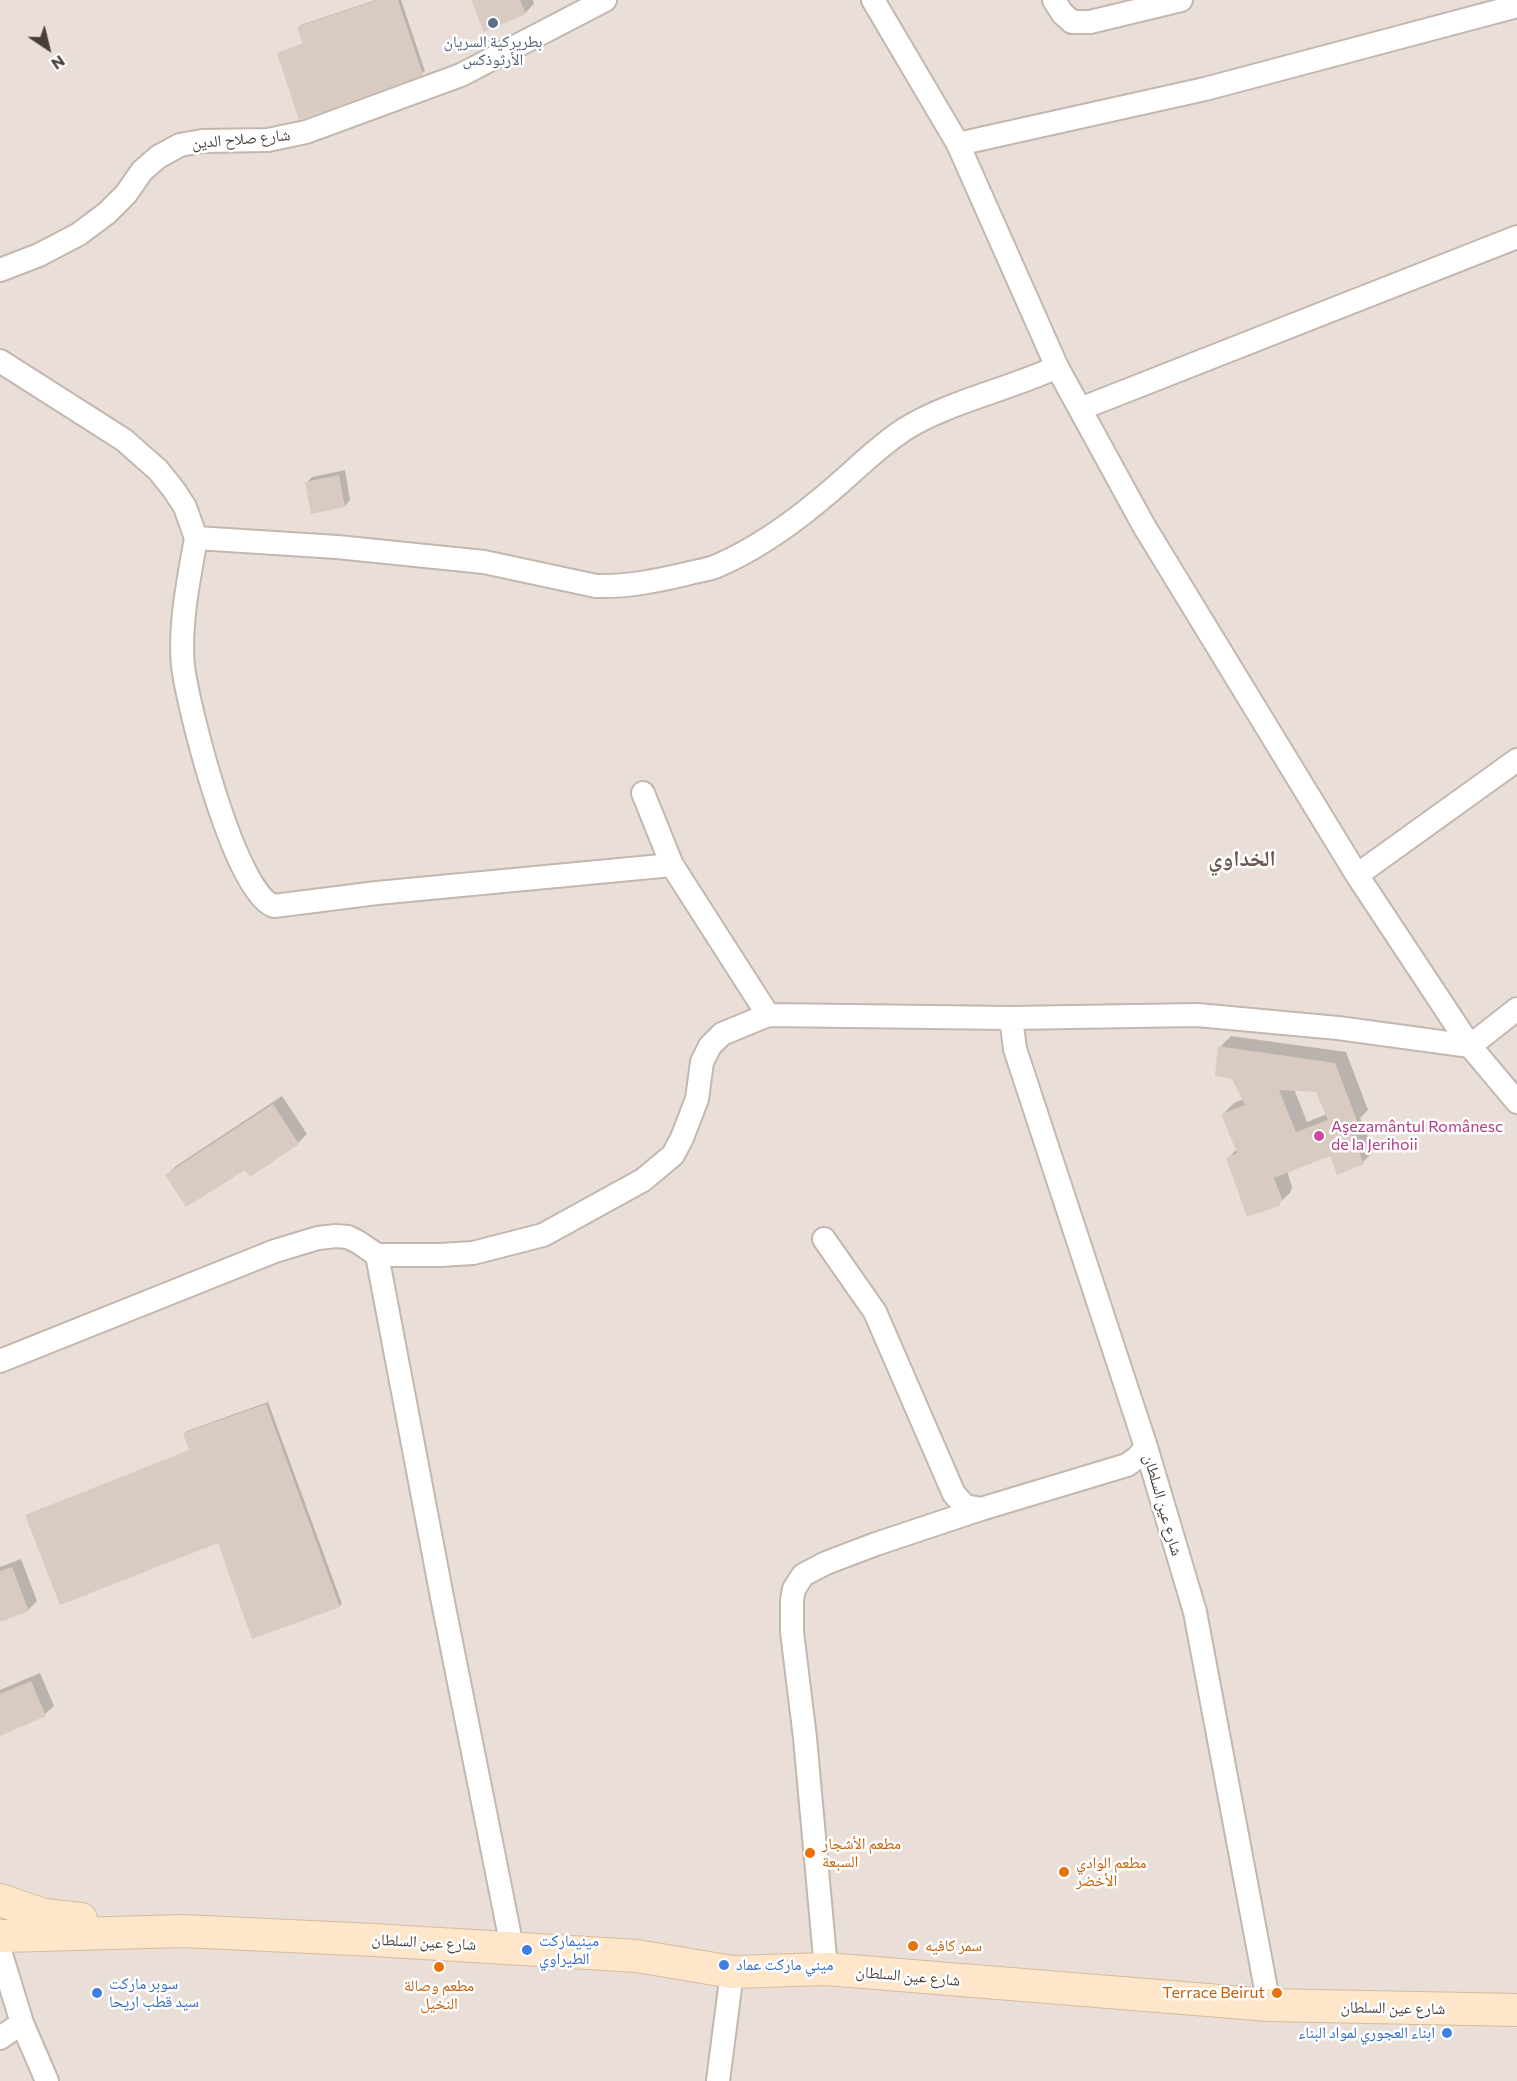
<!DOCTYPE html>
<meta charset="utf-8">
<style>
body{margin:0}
#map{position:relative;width:1517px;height:2081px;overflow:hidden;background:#f5efea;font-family:Commissioner,sans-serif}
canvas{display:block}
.north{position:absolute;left:18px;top:18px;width:60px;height:60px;-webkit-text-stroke:4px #fff;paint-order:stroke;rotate:145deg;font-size:16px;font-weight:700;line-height:24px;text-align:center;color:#493e38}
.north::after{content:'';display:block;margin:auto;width:21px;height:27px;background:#493e38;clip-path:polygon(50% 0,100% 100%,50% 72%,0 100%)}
</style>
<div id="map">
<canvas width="1517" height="2081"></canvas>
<div class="north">N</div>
</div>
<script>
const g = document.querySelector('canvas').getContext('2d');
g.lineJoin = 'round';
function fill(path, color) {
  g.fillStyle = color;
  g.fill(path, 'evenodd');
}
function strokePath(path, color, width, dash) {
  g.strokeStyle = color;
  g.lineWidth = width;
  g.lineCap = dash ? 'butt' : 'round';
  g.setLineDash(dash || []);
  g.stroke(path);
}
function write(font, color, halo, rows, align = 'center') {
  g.font = font + ' Commissioner,"Noto Naskh Arabic",sans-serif';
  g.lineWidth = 5;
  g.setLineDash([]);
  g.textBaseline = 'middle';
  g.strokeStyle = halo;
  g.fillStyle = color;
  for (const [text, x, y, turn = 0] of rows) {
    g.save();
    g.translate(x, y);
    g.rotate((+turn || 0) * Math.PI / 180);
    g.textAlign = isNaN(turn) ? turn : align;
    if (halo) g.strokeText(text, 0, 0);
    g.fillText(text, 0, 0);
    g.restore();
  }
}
fill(new Path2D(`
 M0,0H1517V2081H0Z`), '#e9dfd8');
fill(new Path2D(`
 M376,0H401L425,71L422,73L279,53L304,43L299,27L301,25Z
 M473,0H533L534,4L525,13Z
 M345,470L350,500L345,506L307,482L312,477Z
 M1231,1036L1346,1052L1368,1110L1360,1118L1374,1151L1363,1162L1331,1154L1287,1171L1292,1187L1290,1193L1278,1204L1228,1158L1237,1149L1223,1114L1234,1103L1244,1099L1220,1047ZM1294,1089L1317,1091L1327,1114L1307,1122Z
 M282,1096L307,1134L298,1143L250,1175L246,1168L167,1175L176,1166Z
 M268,1402L342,1604L339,1606L219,1541L27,1516L190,1450L184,1434L187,1431Z
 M21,1559L37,1601L28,1610L0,1620V1567Z
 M40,1673L54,1706L45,1714L0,1734V1690Z`), '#0003');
fill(new Path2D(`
 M378,0H398L423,75L299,120L277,53L303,44L297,27Z
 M471,0H520L526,14L484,32Z
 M339,475L345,507L311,514L305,482Z
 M1218,1046L1335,1063L1358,1123L1348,1126L1364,1164L1337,1175L1330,1156L1274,1178L1282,1199L1279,1206L1247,1217L1226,1158L1237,1153L1221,1114L1245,1105L1232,1079L1215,1076ZM1279,1090L1316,1092L1328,1120L1296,1132Z
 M273,1104L299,1144L250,1177L245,1170L186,1207L165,1175Z
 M266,1404L340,1607L252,1639L218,1543L60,1605L25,1515L189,1450L183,1433Z
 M12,1567L29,1611L0,1622V1571Z
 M31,1681L46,1716L0,1736V1694Z`), '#d9cbc2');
const street = new Path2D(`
 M1054,0L1062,13L1072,22H1090L1181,0
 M958,144L1205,89L1517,6
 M0,270L39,255L79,234L107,213L126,194L142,171L158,157L180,145L202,141L268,140L306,132L461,75L605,0
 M0,361L124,440L158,470L174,490L185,507L196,538L337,547L484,562L596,586C627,587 656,581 686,574C696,571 708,570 717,566C754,550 790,525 821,499C850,476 874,449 905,429C948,402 1010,389 1057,367L958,144L873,0
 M1057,367L1144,526L1357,875L1470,1046L1517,1102
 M1080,409L1517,237
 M196,538C189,578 179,625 183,666C188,707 235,894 274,906L377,893L672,865L643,793
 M672,865L768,1015L1011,1018L1197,1015L1338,1028L1470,1046L1517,1009
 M1357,875L1517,760
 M1011,1018L1015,1049L1146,1447L1195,1612L1269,2005
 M824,1239L875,1312L954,1494L965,1506L981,1509L1127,1465L1137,1458L1146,1447
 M377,1255L442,1597L512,1947
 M0,1361L275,1251L318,1238L336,1236L348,1237L358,1242L377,1255H440L473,1253L543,1235L643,1180L673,1155L682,1138L697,1099L702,1062L710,1046L722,1034L768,1015
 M0,1951L22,2023L47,2081
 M826,1969L805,1738L792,1632V1600L794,1589L803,1575L826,1563L876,1544L981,1509
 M0,2038L22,2023
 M718,2081L732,1972`);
const secondary = new Path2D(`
 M0,1900L44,1915L81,1919
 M3,1936L183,1931L374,1940L637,1956L732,1972L826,1969L1269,2005L1517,2010`);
strokePath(street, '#c3b7af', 26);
strokePath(secondary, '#d7ba9c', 34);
strokePath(street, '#fff', 22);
strokePath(secondary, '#fee6ca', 32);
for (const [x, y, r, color] of [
 [493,23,6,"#5c6f8a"],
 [1319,1136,6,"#d1479c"],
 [810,1853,6,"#e8710a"],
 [1064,1872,6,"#e8710a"],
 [913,1946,6,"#e8710a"],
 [527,1950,6,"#3f7fe0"],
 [724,1965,6,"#3f7fe0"],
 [439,1967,6,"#e8710a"],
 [97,1993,6,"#3f7fe0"],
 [1277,1993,6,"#e8710a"],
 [1447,2033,6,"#3f7fe0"]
]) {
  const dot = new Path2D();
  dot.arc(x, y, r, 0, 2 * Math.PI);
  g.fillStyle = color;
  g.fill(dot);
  strokePath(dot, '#fff', 2);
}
write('16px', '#4e5e75', '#fff', [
 ["بطريركية السريان",493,42],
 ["الأرثوذكس",493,60]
]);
write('16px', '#493e38', '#fff', [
 ["شارع صلاح الدين",241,139,-5],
 ["شارع عين السلطان",1163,1505,74],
 ["شارع عين السلطان",424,1942,3],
 ["شارع عين السلطان",908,1976,5],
 ["شارع عين السلطان",1393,2008,1]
]);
write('16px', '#b23c85', '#fff', [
 ["Aşezamântul Românesc",1331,1127],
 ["de la Jerihoii",1331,1145]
], 'left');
write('16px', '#c56008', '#fff', [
 ["مطعم الأشجار",822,1844],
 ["السبعة",822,1862],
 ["مطعم الوادي",1076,1863],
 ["الأخضر",1076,1881],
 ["سمر كافيه",925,1946],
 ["مطعم وصالة",439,1986,"center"],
 ["النخيل",439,2004,"center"],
 ["Terrace Beirut",1265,1993,"right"]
], 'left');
write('16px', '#366cbe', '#fff', [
 ["مينيماركت",539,1941],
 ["الطيراوي",539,1959],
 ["ميني ماركت عماد",736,1965],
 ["سوبر ماركت",109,1984],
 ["سيد قطب اريحا",109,2002],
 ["ابناء العجوري لمواد البناء",1435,2033,"right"]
], 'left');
write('bold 22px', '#6b594f', '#fff', [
 ["الخداوي",1242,859]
]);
</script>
